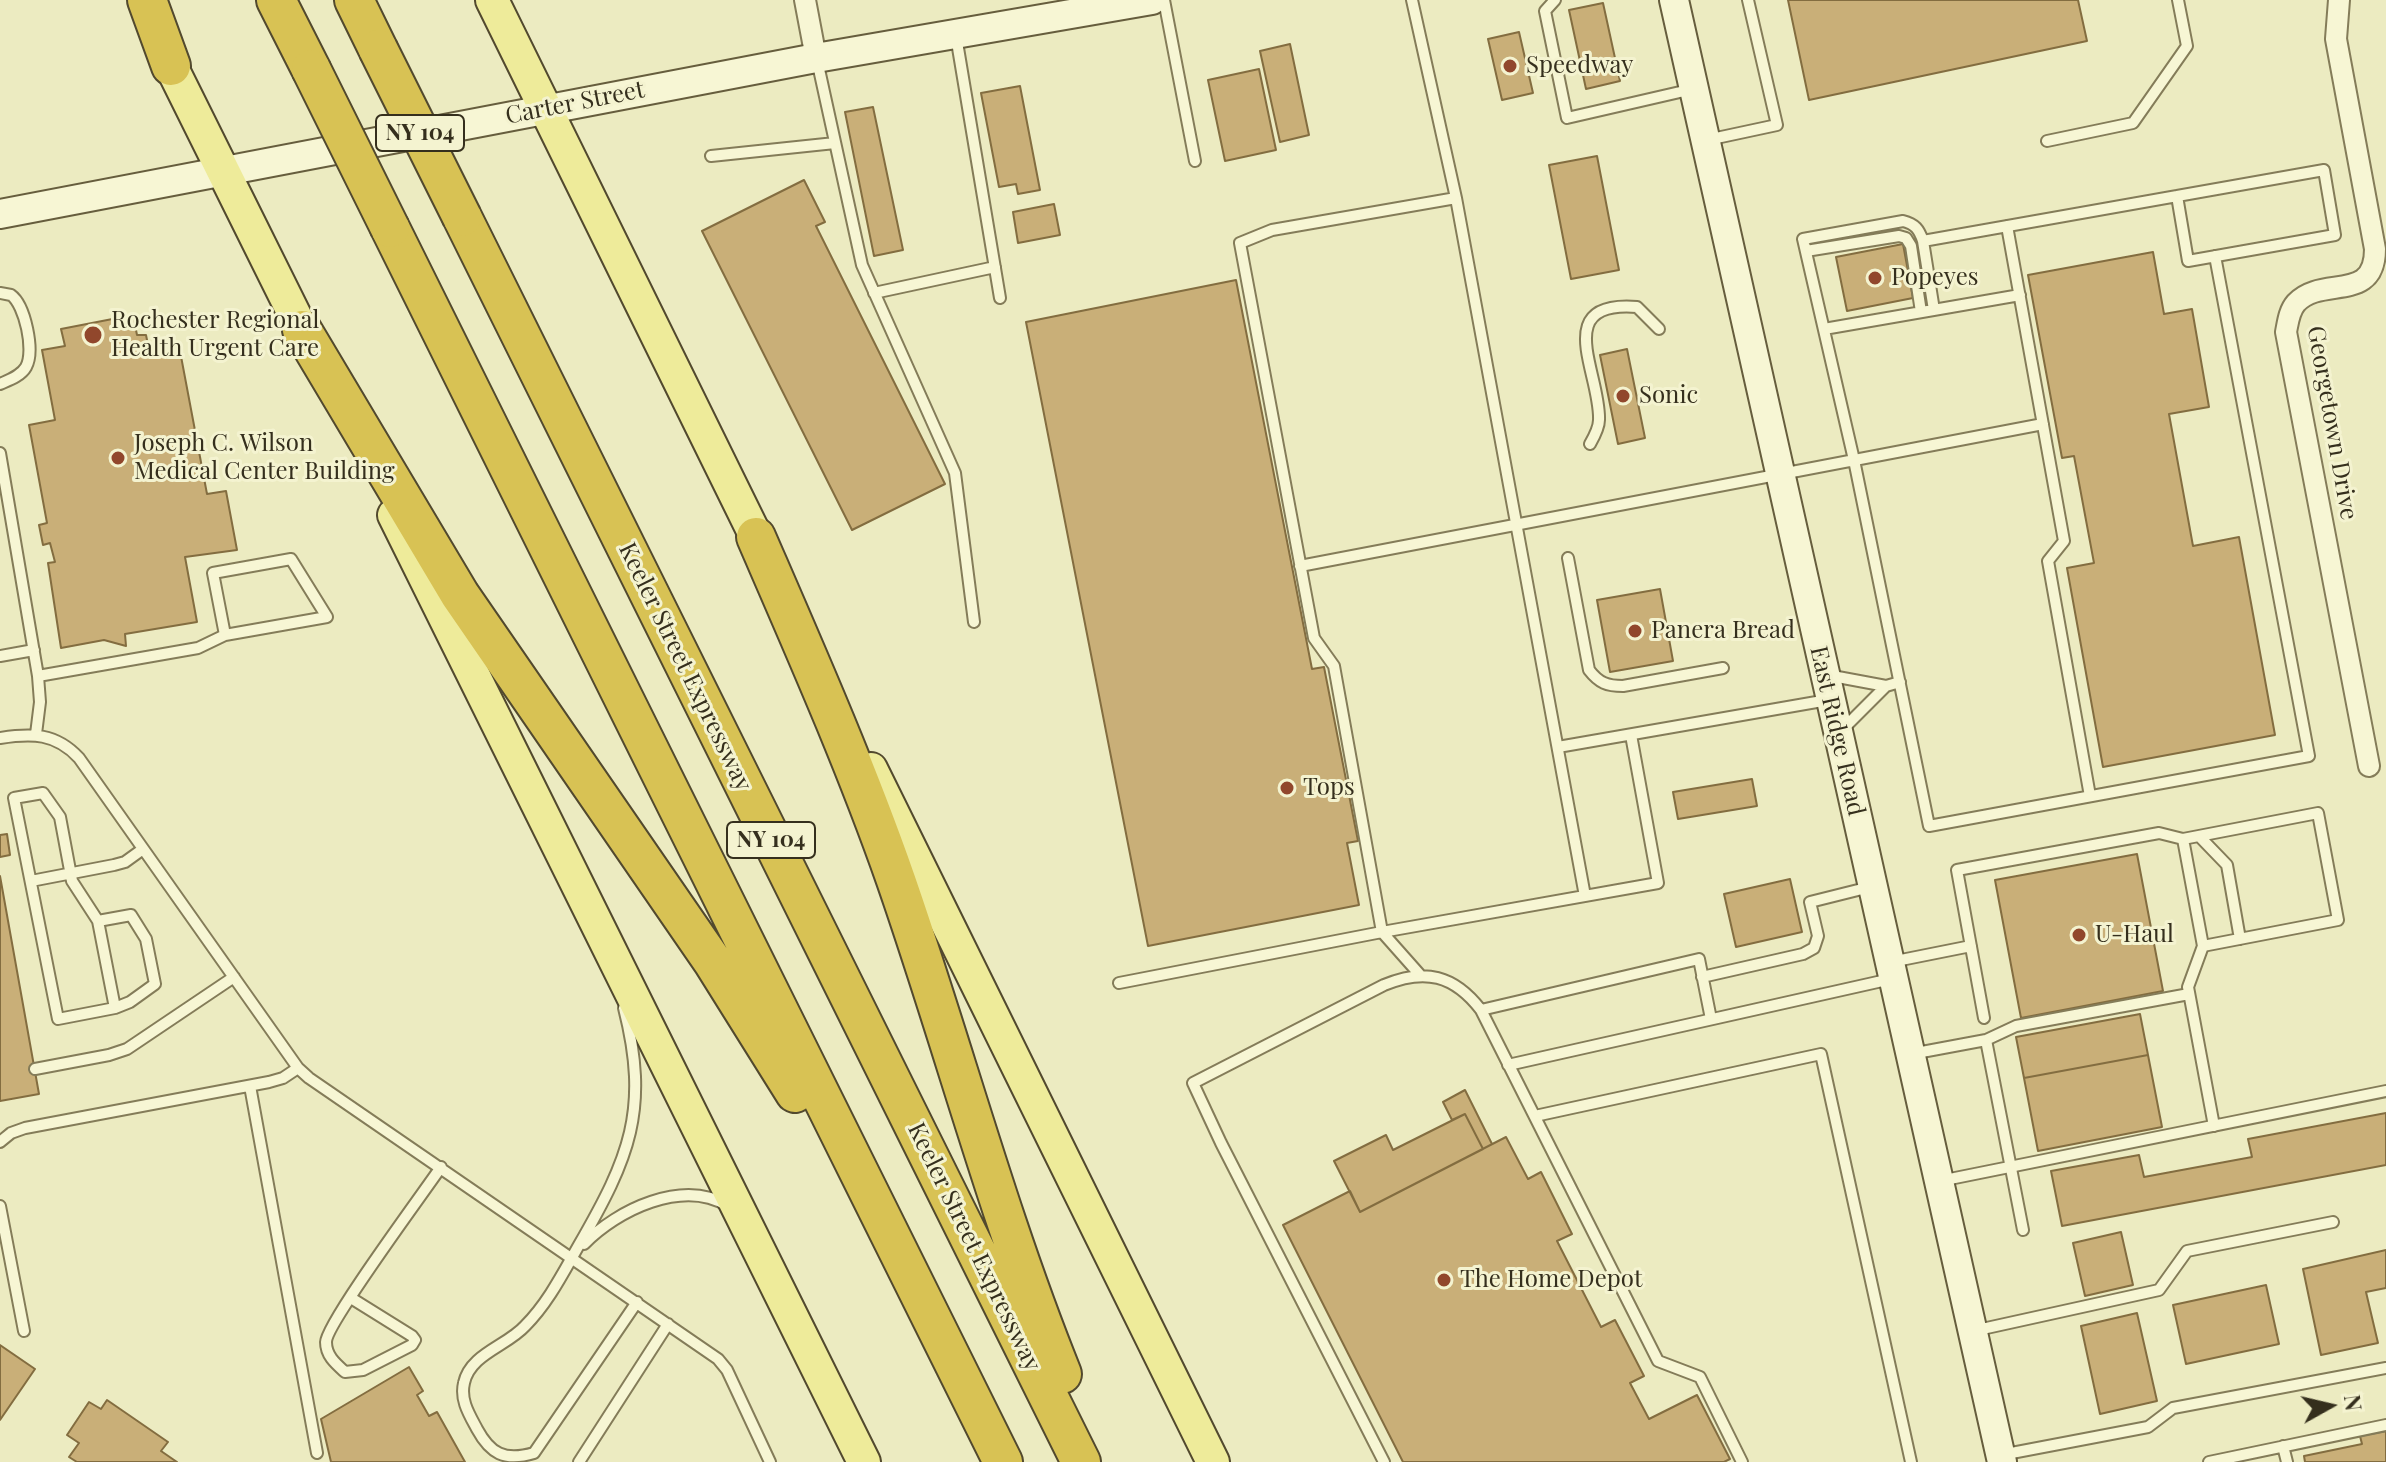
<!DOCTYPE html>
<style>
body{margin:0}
#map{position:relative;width:2386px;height:1462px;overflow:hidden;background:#ecebc1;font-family:"Playfair Display",serif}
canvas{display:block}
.north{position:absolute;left:2290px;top:1366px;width:80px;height:80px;-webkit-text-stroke:6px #f4f3d0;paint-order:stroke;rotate:82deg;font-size:22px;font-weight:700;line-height:32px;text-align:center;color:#352f1d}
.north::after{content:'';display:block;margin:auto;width:28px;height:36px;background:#352f1d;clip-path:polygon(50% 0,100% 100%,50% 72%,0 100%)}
</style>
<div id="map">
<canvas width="2386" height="1462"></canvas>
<div class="north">N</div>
</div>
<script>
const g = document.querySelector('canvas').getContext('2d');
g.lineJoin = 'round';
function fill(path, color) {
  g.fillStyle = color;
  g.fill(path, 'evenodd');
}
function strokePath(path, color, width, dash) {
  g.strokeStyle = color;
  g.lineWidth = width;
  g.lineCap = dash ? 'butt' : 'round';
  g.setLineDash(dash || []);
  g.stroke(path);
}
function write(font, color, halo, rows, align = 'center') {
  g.font = font + ' "Playfair Display",serif';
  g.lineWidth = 6;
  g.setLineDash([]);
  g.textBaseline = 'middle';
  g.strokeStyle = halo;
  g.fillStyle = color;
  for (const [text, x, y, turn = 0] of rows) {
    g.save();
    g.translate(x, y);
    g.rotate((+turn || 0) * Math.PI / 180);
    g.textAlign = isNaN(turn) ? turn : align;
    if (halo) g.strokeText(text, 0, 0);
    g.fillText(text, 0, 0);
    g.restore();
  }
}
const building = new Path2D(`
 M1788,0H2078L2087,41L1809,100Z
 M1603,3L1620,81L1586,89L1569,10Z
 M1519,32L1533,93L1502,100L1488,39Z
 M1290,44L1309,135L1280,142L1260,51Z
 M1259,69L1276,150L1225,161L1208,80Z
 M1020,86L1040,190L1018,194L1016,184L999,187L981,93Z
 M873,107L903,250L874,256L845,112Z
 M1597,156L1619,270L1571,279L1549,165Z
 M804,180L825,222L816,226L945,484L852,530L702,231Z
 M1054,204L1060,235L1018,243L1013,212Z
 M1903,244L1913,298L1847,311L1836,257Z
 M2153,252L2164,314L2192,309L2209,407L2169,414L2193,546L2239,537L2275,735L2103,767L2067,568L2094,563L2074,456L2062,458L2028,275Z
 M1236,280L1312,669L1324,667L1358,841L1347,843L1359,905L1148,946L1026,322Z
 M133,315L137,335H146L150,355L180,351L207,494L226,491L237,550L185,557L197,622L125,634L126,646L104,640L61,648L48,563L55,562L50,543L43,545L39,525L47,523L29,425L55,420L42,350L65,346L61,329Z
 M1627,349L1645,438L1618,444L1600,355Z
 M1660,589L1673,661L1610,672L1597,600Z
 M1752,779L1757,806L1678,819L1673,792Z
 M7,834L10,855L0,857V835Z
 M2137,854L2163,991L2021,1018L1995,880Z
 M0,876L39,1094L0,1101Z
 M1790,879L1802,932L1736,947L1724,894Z
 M2140,1014L2148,1055L2024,1078L2016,1037Z
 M2148,1055L2162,1127L2038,1151L2024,1078Z
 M1465,1090L1492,1144L1483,1149L1465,1114L1452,1120L1443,1102Z
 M2386,1113V1165L2062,1226L2051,1171L2139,1155L2144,1177L2252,1157L2248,1139Z
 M1465,1114L1483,1149L1360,1212L1334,1161L1386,1135L1393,1150Z
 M1506,1137L1528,1179L1541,1172L1572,1234L1557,1241L1601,1327L1615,1320L1644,1376L1630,1383L1649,1419L1697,1395L1730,1459L1724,1462H1403L1283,1225L1350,1191L1360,1212Z
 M2121,1232L2133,1285L2085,1296L2073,1243Z
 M2386,1250V1288L2366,1292L2378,1343L2321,1355L2303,1269Z
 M2266,1285L2279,1344L2186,1364L2173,1305Z
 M2137,1313L2157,1401L2100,1414L2081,1326Z
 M0,1345L35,1369L0,1420Z
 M409,1367L423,1391L417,1395L429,1416L437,1412L465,1462H331L321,1419Z
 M107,1400L168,1442L161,1451L177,1462H77L69,1457L79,1443L67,1435L89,1402L101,1409Z
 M2386,1431V1462H2305L2304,1456L2362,1444L2360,1436Z`);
fill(building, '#c9af78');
strokePath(building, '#836d40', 2);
const lane = new Path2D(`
 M1164,0L1195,161
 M1412,0L1456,198L1585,896
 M1555,0L1545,11L1567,118L1693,89
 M956,36L1000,298
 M817,60L862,265L955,473L974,622
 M1707,140L1777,125L1748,0
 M2047,141L2133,123L2187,46L2178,0
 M711,156L835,143
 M2007,226L2064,541L2048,561L2090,796
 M1923,241L2324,170L2335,235L2188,261L2177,196
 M1806,251L1899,236L1906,238L1911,246L1921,312
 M0,293L11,295C25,305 35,351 26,367C21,376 9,380 0,384
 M874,293L995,267
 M1934,310L1923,241C1919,229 1915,224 1903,221L1803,239L1854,460L1929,826L2309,756L2215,256
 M1824,329L2020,295
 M1590,444C1594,437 1599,428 1599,420C1601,374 1550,300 1637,307L1659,329
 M0,453L38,676L40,702L36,734
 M1568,558L1589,670C1599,683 1607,686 1623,686L1723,668
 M1300,566L2043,424
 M0,656L34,650
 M1827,675L1886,686L1900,682
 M38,676L198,648L225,635L327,617L291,559L213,573L225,635
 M1842,730L1886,686
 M0,738C32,733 56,733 79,758L298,1068L309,1078L718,1359L727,1370L770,1462
 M1558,747L1828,700
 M2199,836L2227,865L2240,939
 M2183,839L2318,813L2338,920L2203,946
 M31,881L114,865L125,862L143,849
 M98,921L131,915L146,939L155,984L130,1002L115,1008L58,1019L14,798L43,793L60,817L72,881L98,921L115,1008
 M1891,962L1971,946
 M1421,976L1382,932L1334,666L1314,638L1240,243L1272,230L1456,198
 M1702,977L1803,954L1814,948L1818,936L1810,902L1870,887
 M1119,983L1382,932L1658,883L1631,735
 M624,1008C650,1110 629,1158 579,1245C563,1273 548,1303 525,1326C507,1346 470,1354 464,1383C460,1400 469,1414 477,1429C490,1453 504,1462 534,1453L637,1302
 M1481,1010L1699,959L1711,1019
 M1984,1018L1957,870L2159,833L2183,839L2203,946L2188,987L2214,1126
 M1986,1040L2023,1230
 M1911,1054L1986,1040L2016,1026L2189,994
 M1508,1065L1891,979
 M35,1069L109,1055L127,1049L234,977
 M250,1086L317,1453
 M1535,1116L1821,1054L1911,1462
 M0,1142L11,1133L25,1128L269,1082L283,1078L298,1068
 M1940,1181L2386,1091
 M0,1206L24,1331
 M584,1244C617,1210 683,1178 728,1206
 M351,1298L412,1336L415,1340L412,1345L363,1370L345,1372C336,1364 326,1356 326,1342C326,1324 424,1192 441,1167
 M1973,1331L2159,1290L2187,1251L2333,1222
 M2283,1446L2287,1462
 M2001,1455L2148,1427L2173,1408L2386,1368
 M579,1462L668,1324
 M1384,1462L1221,1143L1193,1083L1384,985C1425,968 1454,975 1481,1010L1658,1361L1700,1377L1742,1462
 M2209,1462L2386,1425`);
const street = new Path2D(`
 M805,0L816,58
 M2339,0L2336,39L2375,249C2375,304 2322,275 2296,303C2289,311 2288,322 2286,332L2369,766`);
const secondary = new Path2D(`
 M1674,0L2002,1462
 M0,214L816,58L1152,0`);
const primary = new Path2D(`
 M492,0L767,559
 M171,66L313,352
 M394,515L864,1462
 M871,769L1213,1462`);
const highway = new Path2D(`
 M147,0L171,66
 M276,0L311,69
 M354,0L378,49
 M462,217L1081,1462
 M390,228L1003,1462
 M302,330L460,595L713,962L795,1093
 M756,537C805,650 855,763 896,880C953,1044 997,1213 1062,1374`);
strokePath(lane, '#847c59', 14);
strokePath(street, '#847c59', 24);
strokePath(secondary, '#665d3d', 32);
strokePath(primary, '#52492e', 36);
strokePath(highway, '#52492e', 42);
strokePath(lane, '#f7f6d4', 10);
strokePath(street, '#f7f6d4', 20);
strokePath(secondary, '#f7f6d4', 28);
strokePath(primary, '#eeeb9a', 32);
strokePath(highway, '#d8c254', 38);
const highwayBridge = new Path2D(`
 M378,49L462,217
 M311,69L390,228`);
strokePath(highwayBridge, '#52492e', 42, []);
strokePath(highwayBridge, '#d8c254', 38);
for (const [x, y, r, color] of [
 [1510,66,8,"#91472c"],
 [1875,278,8,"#91472c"],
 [93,335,10,"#91472c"],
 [1623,396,8,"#91472c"],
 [118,458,8,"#91472c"],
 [1635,631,8,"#91472c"],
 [1287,788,8,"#91472c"],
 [2079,935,8,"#91472c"],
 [1444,1280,8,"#91472c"]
]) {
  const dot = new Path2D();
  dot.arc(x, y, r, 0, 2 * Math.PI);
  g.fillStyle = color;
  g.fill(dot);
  strokePath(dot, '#f4f3d0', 3);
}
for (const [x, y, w] of [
 [420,133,88],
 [771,840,88]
]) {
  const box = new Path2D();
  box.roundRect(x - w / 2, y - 18, w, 36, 6);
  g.fillStyle = '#f4f3d0';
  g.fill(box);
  strokePath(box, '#352f1d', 2);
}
write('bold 22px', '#352f1d', null, [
 ["NY 104",420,133],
 ["NY 104",771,840]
]);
write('24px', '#352f1d', '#f4f3d0', [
 ["Speedway",1526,66],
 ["Popeyes",1891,278],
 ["Rochester Regional",111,321],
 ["Health Urgent Care",111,349],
 ["Sonic",1639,396],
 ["Joseph C. Wilson",134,444],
 ["Medical Center Building",134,472],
 ["Panera Bread",1651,631],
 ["Tops",1303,788],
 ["U-Haul",2095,935],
 ["The Home Depot",1460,1280]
], 'left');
write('24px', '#352f1d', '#f4f3d0', [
 ["Carter Street",575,103,-11],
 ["Georgetown Drive",2332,423,80],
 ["Keeler Street Expressway",685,667,64],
 ["East Ridge Road",1837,731,77],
 ["Keeler Street Expressway",974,1247,64]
]);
</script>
